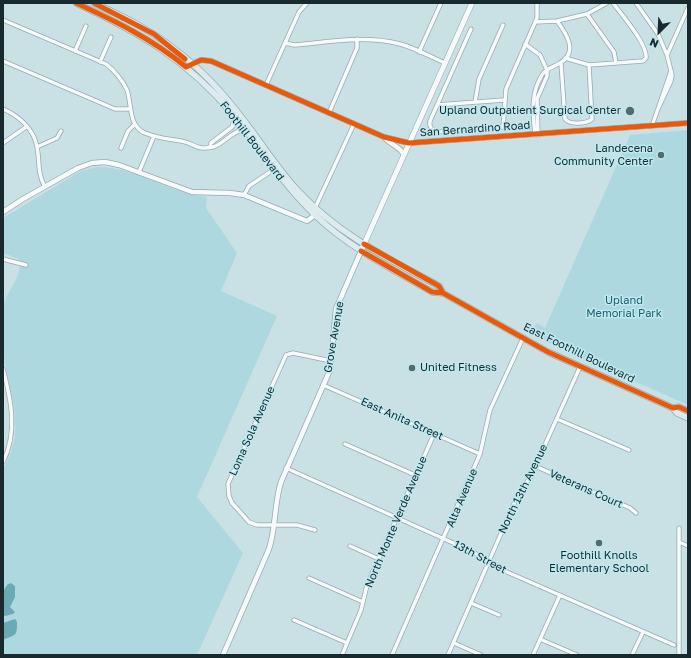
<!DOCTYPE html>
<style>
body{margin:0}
#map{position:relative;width:691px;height:658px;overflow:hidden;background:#c9e1e5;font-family:"Golos Text",sans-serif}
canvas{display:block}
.frame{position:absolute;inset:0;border:4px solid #182a2d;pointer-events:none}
.north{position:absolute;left:639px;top:12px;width:40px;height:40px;-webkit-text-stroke:3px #bde9f1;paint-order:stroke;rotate:204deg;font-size:11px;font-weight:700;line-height:16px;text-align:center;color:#182a2d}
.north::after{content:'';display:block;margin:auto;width:14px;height:18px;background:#182a2d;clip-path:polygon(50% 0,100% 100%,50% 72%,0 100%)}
</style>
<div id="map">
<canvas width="691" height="658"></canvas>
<div class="frame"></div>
<div class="north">N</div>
</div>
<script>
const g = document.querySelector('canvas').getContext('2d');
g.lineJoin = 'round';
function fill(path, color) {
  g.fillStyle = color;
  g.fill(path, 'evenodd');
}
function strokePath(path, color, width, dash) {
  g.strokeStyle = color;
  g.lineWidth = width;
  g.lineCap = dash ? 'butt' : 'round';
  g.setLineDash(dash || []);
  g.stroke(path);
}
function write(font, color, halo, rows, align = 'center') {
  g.font = font + ' "Golos Text",sans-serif';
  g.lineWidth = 3;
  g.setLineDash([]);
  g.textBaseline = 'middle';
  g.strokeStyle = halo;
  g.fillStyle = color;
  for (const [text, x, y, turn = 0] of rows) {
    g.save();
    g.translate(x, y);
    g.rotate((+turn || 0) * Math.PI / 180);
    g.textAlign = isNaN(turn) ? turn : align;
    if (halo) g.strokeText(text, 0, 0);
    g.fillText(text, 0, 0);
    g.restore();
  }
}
fill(new Path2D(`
 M688,130V405L555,346L530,333L537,323L545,328L630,135Z
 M97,167C133,166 168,193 207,197L206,208L237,253L221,291L277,316L197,497L243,553L197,655H3V469C31,422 3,388 3,341C3,330 1,317 3,307C7,289 23,278 19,259L3,253V218L81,171Z`), '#aed8df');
fill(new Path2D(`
 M11,583L15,586V597L10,607L15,612L13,614L5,616L3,615C3,605 0,586 11,583Z
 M15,619L17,622C17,637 16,634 3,640V623Z`), '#69aab5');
const minor = new Path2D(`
 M636,3L658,34L667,55
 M587,14L614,52L616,63
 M3,20L106,64C114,70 123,81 127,90C132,104 128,126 145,133C156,138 169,139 181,141C195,143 195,151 213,147C222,145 231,132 244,129
 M557,21L587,14L607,3
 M471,29L430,121C429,127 431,130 437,132L503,127L506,89L537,18V3
 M285,43L294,45C329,42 365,35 400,44C415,48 431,57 445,63
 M525,44L540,55L547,70V76L537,99L538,135
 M75,51L86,26
 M419,52L441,3
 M565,58L589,65L643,61L646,58C648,45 622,15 613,3
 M3,61L115,109H130
 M100,62L111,37
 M561,63L565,119C570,125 587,124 592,119L589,65
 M266,85L299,12L307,3
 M475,102L479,79L503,25
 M437,105L504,100
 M3,109C19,116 34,129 37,147C40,162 37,173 45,187
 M657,111L671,81L672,75L667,55L688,8
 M329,113L357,48V39
 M652,126L671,71
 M535,135C533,113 530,94 542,75C546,68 554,67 560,63C579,52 566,33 557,21L535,22
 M3,143L26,127
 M37,147L57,138L61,131
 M210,147L211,143L232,127L235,118
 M121,148L128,131L135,124
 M139,172L154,136
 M244,195L249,186L276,168
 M315,208L354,124
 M3,259L26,265
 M3,369C11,400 18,432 3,462
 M323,385L480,454
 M557,419L629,450
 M345,444L415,475
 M535,466L630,508L636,513
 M286,468L471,551L507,572L674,645
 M679,528V655
 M315,530L297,525H257L249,522L232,503L229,496L228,484L286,355L293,353L331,361
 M679,542L688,546
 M350,546L379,559
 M309,578L363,602
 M471,603L499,615
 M294,620L347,643
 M540,639L577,655
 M454,643L481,655
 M342,655L361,610L367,585L434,434
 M392,655L480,454L490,410L523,338
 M448,655L517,497L531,476L580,367
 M533,655L560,595
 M632,655L643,632`);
const tertiary = new Path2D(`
 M186,67L201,60L211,61L384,137L409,143L688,123
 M384,137C390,145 400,146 404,155
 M3,212L23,199L78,168L92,163L105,162L119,165L192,192L230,193L244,195L307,221L315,215
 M223,655L269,549C276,528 274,504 281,482L330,370L336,309L361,251`);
const secondary = new Path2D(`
 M361,251L472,3`);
const primary = new Path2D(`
 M76,3C139,32 186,59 232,113C261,148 283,185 316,216C350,248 392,269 432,292L443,293L548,352L673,408L679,407L688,411
 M94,3C122,16 149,29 173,48C200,68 225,95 245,122C263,145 278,170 299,192C338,234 389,259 439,286L443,293
 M673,408L677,413L688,418`);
strokePath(minor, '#97a9ad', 5);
strokePath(tertiary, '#97a9ad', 6);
strokePath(secondary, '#97a9ad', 6);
strokePath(primary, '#8eadb2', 7);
strokePath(minor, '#f7fafb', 3.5);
strokePath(tertiary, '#f7fafb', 4.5);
strokePath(secondary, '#f7fafb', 5);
strokePath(primary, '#ddebee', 5.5);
strokePath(new Path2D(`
 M76,3C115,21 152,39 186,67L201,60L211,61L384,137L409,143L688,123
 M94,3L154,34L185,59
 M364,244L439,286L443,293
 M361,251L432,292L443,293L548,352L673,408L679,407L688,411`), '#e8590c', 5);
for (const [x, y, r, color] of [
 [630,111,5,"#566a6d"],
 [661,155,4,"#566a6d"],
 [412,368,4,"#566a6d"],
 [599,543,4,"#566a6d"]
]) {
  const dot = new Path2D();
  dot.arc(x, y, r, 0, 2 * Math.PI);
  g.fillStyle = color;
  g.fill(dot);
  strokePath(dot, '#bde9f1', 1.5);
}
write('11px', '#182a2d', '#bde9f1', [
 ["Upland Outpatient Surgical Center",621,111],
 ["Landecena",653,149],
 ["Community Center",653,162],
 ["United Fitness",420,368,"left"],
 ["Foothill Knolls",599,556,"center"],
 ["Elementary School",599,569,"center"]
], 'right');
write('11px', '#182a2d', '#bde9f1', [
 ["San Bernardino Road",475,129,-4],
 ["Foothill Boulevard",252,141,52],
 ["Grove Avenue",334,337,-80],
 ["East Foothill Boulevard",579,353,26],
 ["East Anita Street",402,419,24],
 ["Loma Sola Avenue",252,431,-66],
 ["North 13th Avenue",523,489,-64],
 ["Veterans Court",586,489,24],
 ["Alta Avenue",462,498,-67],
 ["North Monte Verde Avenue",396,522,-67],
 ["13th Street",480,557,28]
]);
write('11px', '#20626c', '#bde9f1', [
 ["Upland",624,301],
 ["Memorial Park",624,314]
]);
</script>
